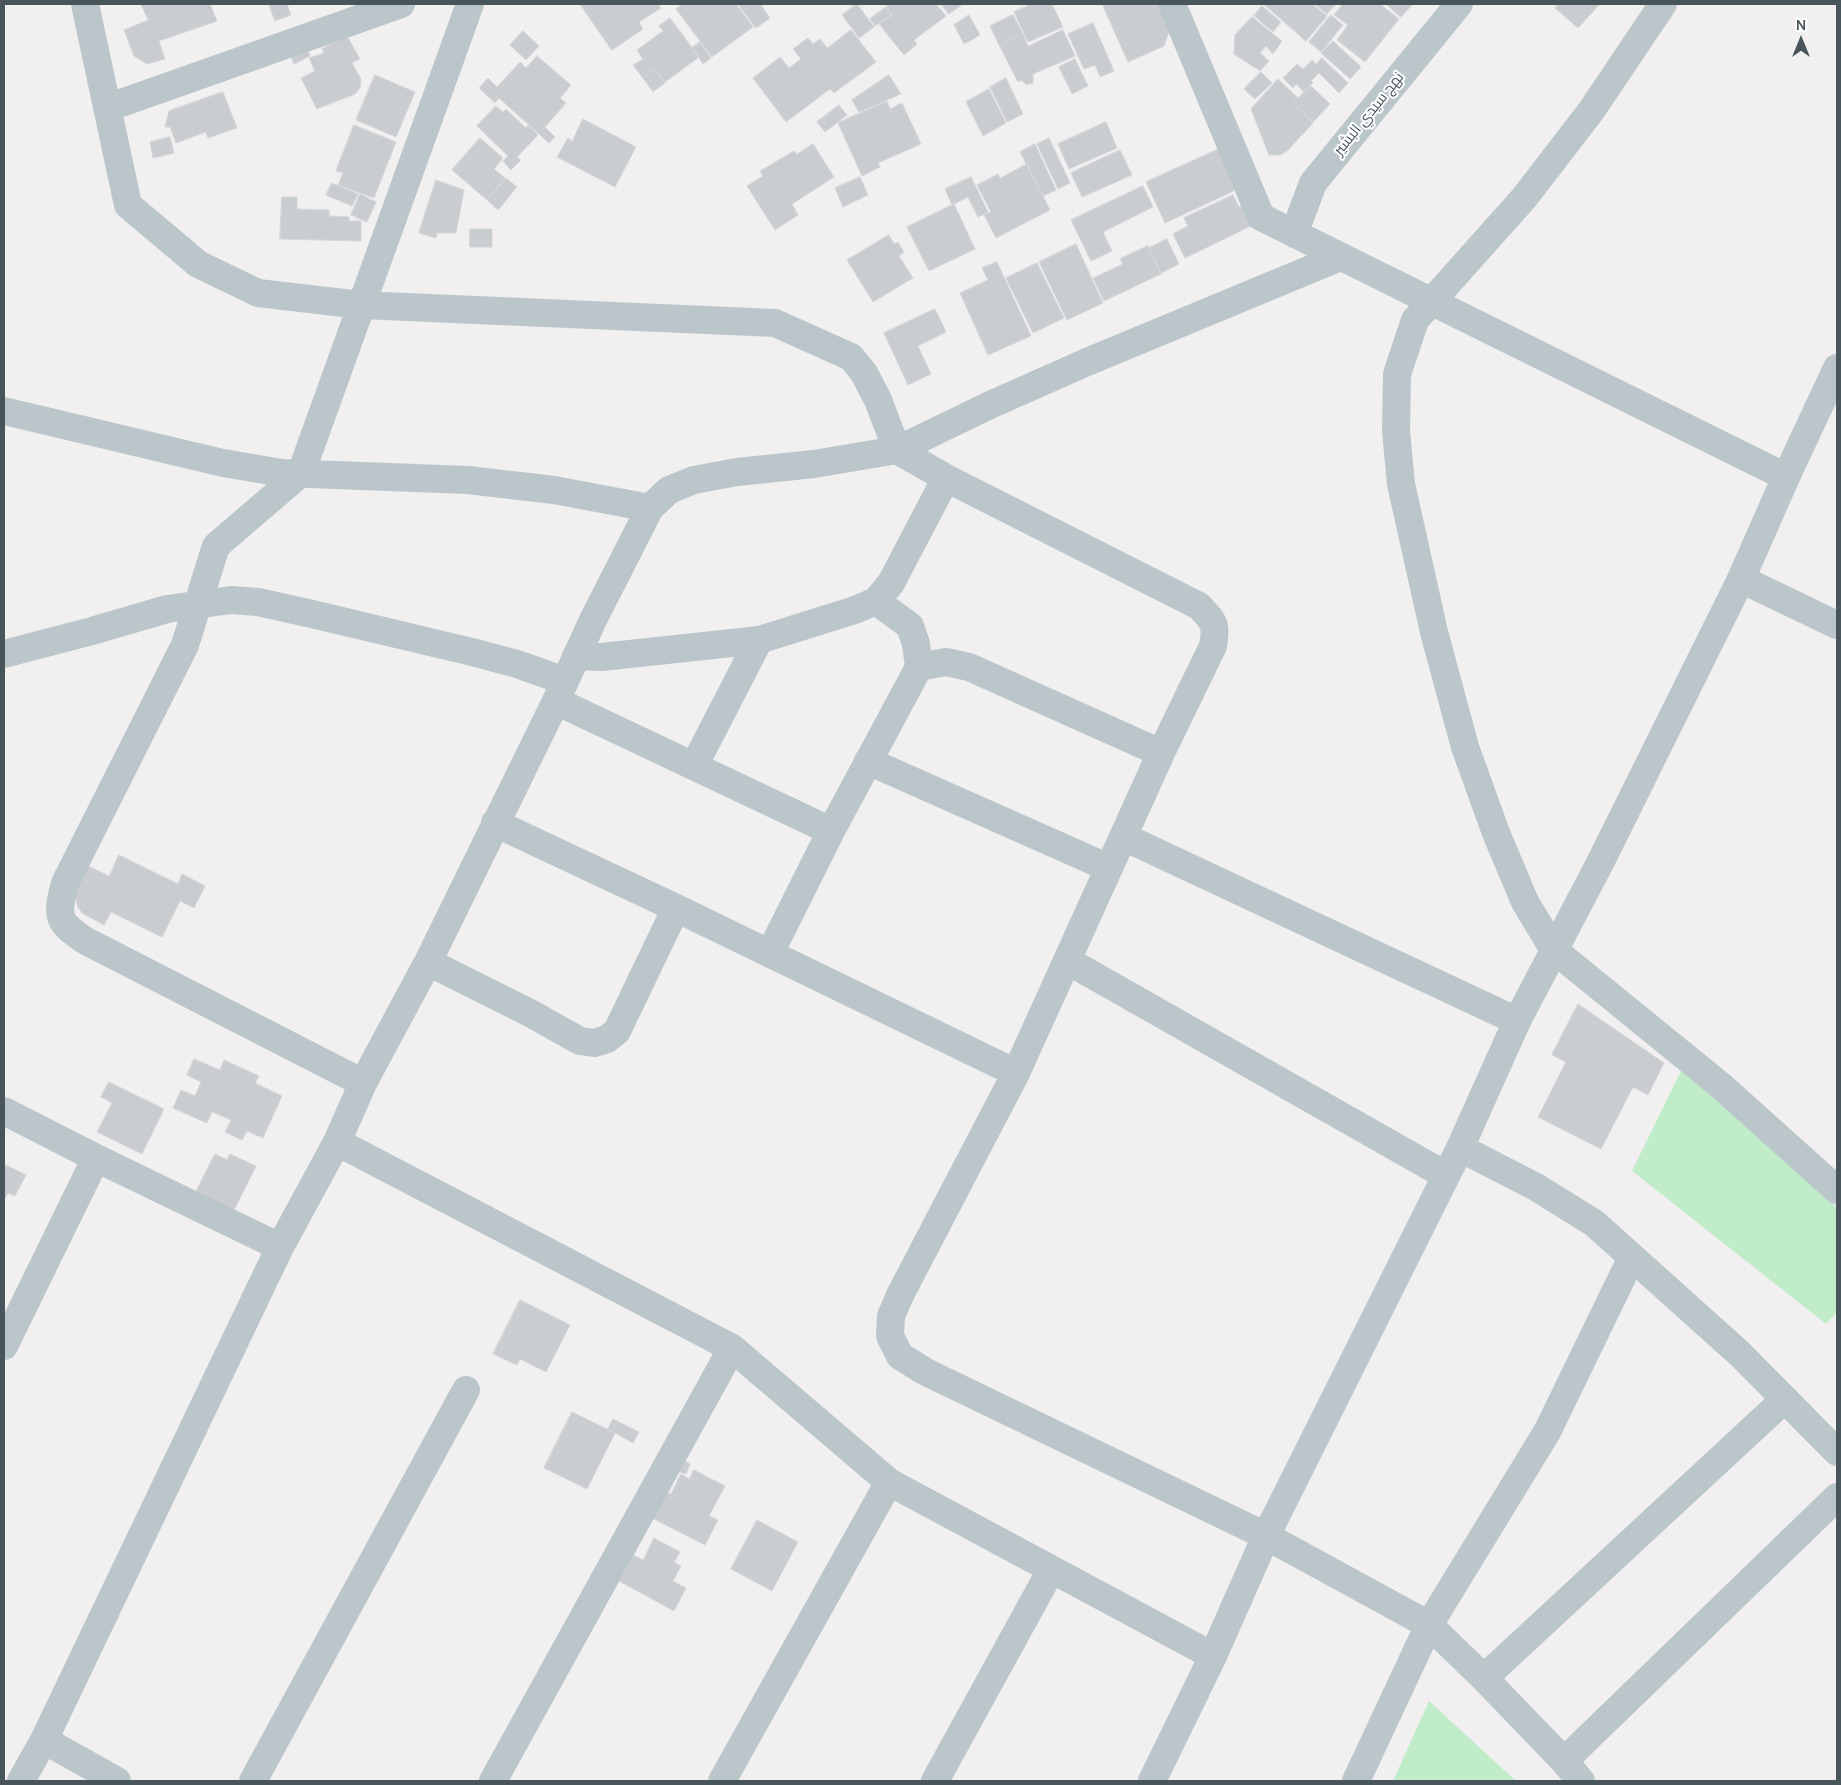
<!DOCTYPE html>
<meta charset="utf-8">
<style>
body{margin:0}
#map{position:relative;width:1841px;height:1785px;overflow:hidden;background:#f1efef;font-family:Manrope,sans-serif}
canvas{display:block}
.frame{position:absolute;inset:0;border:5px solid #48565b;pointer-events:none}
.north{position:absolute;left:1776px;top:15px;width:50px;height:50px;-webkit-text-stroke:4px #fff;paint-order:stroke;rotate:0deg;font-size:14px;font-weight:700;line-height:20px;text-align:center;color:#48565b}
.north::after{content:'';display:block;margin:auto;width:18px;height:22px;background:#48565b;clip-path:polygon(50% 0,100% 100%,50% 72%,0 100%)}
</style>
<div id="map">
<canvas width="1841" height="1785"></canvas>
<div class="frame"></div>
<div class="north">N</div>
</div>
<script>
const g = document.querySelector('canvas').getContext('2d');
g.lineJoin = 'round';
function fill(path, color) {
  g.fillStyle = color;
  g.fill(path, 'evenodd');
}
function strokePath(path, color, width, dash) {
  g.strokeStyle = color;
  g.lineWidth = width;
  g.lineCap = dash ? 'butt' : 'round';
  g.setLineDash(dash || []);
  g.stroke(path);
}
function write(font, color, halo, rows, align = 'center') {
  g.font = font + ' Manrope,Cairo,sans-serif';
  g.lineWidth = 4;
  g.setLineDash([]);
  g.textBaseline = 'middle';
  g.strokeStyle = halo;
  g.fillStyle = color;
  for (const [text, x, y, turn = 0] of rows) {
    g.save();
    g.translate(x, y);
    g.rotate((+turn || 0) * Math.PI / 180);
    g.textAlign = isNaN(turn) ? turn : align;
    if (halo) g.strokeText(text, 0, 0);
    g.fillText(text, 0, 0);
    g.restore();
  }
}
fill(new Path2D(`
 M1681,1071L1709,1088L1837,1208V1312L1826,1324L1632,1171Z
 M1429,1701L1516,1781H1393Z`), '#c0ecc9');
const building = new Path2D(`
 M141,4H210L217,21L159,41L165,59L147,64L134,56L124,30L148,20Z
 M269,4H287L291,15L275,21Z
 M580,4H658L661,8L639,22L643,29L612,50Z
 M683,4H736L753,27L712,57L676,9Z
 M738,4H762L761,5L770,18L756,28Z
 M857,4L874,27L859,38L842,15Z
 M891,4H936L946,16L914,40L917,44L904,55L879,24L892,15L886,7Z
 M941,4H963L949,14Z
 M1032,4H1052L1063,27L1028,42L1014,12Z
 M1109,4H1163L1171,27L1164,46L1128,62L1103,6Z
 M1264,4H1312L1327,16L1306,41Z
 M1315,4H1336L1327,14Z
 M1343,4H1380L1399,19L1365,62L1337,40L1348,25L1334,15Z
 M1386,4H1413L1401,17Z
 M1559,4H1600L1578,28L1555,8Z
 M1262,6L1281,22L1273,32L1254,16Z
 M886,7L891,15L875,26L870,19Z
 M969,15L980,35L964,44L954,25Z
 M1013,15L1023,34L999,45L990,26Z
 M1331,15L1343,25L1321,52L1309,42Z
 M1252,17L1282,41L1273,54L1266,46L1260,53L1269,61L1260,71L1234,54L1235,35Z
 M670,18L699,57L665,82L655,69L643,78L633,65L643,59L637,50L663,31L659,26Z
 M1093,23L1114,71L1100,77L1095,65L1084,69L1068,34Z
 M851,30L876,62L834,93L830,89L786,122L753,78L780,57L789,68L801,59L793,49L808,38L813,44L820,39L827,48Z
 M1063,30L1075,56L1033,74V83L1029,84L1027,85L1021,80L1018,82L999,45L1023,34L1028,46Z
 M523,31L539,46L526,60L510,45Z
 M347,36L360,59L352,63L361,79L360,88L355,94L317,109L301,78L315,71L309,58L324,53L322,49Z
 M1333,41L1361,67L1350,79L1321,53Z
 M700,42L711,58L703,64L692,48Z
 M307,47L310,56L294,64L290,54Z
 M537,56L571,85L560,98L566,103L545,127L555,137L549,143L499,98L495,103L479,88L488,78L497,87L520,62L526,68Z
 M1322,58L1348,83L1339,93L1319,73L1311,81L1313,83L1304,92L1296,84L1293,88L1283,78L1297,64L1303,69L1312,60L1316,64Z
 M1075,59L1088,86L1072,94L1059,67Z
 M655,69L665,83L653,92L643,78Z
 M1261,72L1272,83L1255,99L1244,89Z
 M375,75L415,92L396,137L356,120Z
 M889,75L901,94L859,112L852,100Z
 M1006,78L1023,114L1007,122L990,87Z
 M1278,79L1298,98L1293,103L1313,123L1287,151L1280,155H1269L1251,109Z
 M1311,86L1330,104L1313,122L1293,103Z
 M989,89L1006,123L983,136L966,102Z
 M223,92L237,128L208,138L206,132L176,143L170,127H165L169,111Z
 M887,101L890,109L902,103L921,144L878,163L880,167L862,176L838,123Z
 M839,105L847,115L825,132L817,122Z
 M496,106L503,112L506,109L526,128L528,125L538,135L517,157L521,160L511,170L503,161L508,156L477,126Z
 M583,119L636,147L615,187L557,157L568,138L572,141Z
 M1106,122L1117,148L1069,169L1058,144Z
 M354,125L396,142L374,198L338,185L343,173L336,171Z
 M170,137L174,153L153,158L150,142Z
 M480,138L503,158L494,169L505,178L487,200L452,170Z
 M1049,138L1070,183L1058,189L1037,144Z
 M813,144L834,177L792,204L798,215L775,230L747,186L763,176L760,171L794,151L797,154Z
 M1035,144L1056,190L1043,196L1020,152Z
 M1219,149L1238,189L1165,223L1146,182Z
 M1120,150L1132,175L1082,197L1071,173Z
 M1027,164L1050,210L996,238L984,215L991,212L977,185L998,174L1000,178Z
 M860,177L868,195L843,207L835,188Z
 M971,177L988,212L978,217L968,197L952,205L945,189Z
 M506,178L517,187L498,210L487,200Z
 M436,180L464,190L456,233H437L436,238L419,233Z
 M332,183L358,194L352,206L326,195Z
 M1143,186L1153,207L1103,232L1112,251L1091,261L1071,220Z
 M360,194L376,202L367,222L351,215Z
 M1233,195L1239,207L1245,204L1255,224L1185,258L1173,234L1188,226L1184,218Z
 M282,197H297V209L329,210V216L349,217V221H361V241L280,239Z
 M954,204L975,249L929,271L907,227Z
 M470,229H492V247H470Z
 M889,235L894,244L898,242L904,252L899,256L913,278L873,302L847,260Z
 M1167,239L1179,264L1161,273L1149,248Z
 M1076,244L1103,303L1067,320L1039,262Z
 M1148,246L1161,274L1104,301L1093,278L1123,264L1120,259Z
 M997,262L1031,336L988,355L960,293L988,280L982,268Z
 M1037,263L1064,318L1033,333L1006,278Z
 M935,309L946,332L918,346L931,374L908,385L884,333Z
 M119,855L178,884L182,874L205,886L194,908L180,901L162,937L111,912L104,925L82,913L78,907L74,893L88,866L109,876Z
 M1578,1004L1664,1063L1648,1095L1633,1087L1601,1149L1538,1117L1566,1062L1552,1055Z
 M194,1059L220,1070L224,1060L259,1076L255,1083L282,1096L263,1138L247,1131L242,1140L225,1132L231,1120L212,1112L207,1123L173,1108L181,1090L195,1096L201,1082L187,1075Z
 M109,1082L164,1109L142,1154L97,1132L112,1103L101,1097Z
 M215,1154L227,1160L230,1154L256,1166L234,1210L196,1192Z
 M6,1165L26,1175L15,1196L8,1193L4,1200V1170Z
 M520,1300L570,1325L546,1372L520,1359L517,1365L493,1354Z
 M572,1412L615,1433L587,1489L544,1468Z
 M613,1419L639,1432L633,1443L608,1429Z
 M675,1456L690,1464L686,1474L670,1468Z
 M694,1470L725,1486L709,1516L718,1520L705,1545L652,1518L666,1492L671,1494L681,1474L689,1479Z
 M757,1520L798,1542L772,1591L731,1569Z
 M654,1538L680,1552L674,1562L681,1566L673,1581L686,1588L674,1611L619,1581L634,1555L643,1560Z`);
fill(building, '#c9cdd0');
strokePath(building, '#d3d6da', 1);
strokePath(new Path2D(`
 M85,4L128,205L198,264L258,293L361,305L775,323L851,357L864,373L878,400L897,450L946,478L1199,606C1214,622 1217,624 1213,646L1161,753L1016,1073L900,1295L891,1316L890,1336L900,1356L926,1372L1266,1536L1429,1625L1484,1678L1564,1761L1581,1781
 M1172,4L1261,217L1786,477
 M1663,4L1591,111L1524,198L1415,320L1397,374L1396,431L1401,484L1434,632L1465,747L1496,833L1525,902L1554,950L1720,1085L1837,1190
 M107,108L401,4
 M1294,234L1313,183L1459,4
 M4,411L223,463L282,473L468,480L554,490L650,508
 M1741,579L1837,625
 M4,654L92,631L167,609L231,600L258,602L312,614L472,652L517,664L565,681
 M576,656L602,657L759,640L855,610L876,601L891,583L946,478
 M919,667L946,662L969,667L1161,753
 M556,701L831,831
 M868,761L1109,868
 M694,766L759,640
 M495,823L676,908L1016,1073
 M1124,837L1517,1021
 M770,953L831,831L919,667L916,644L910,626L876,601
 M1068,961L1445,1175
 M428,962L530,1013L580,1041L594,1043L607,1039L617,1031L676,908
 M363,1083L86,941C57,922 56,917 65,883L185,645L216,546L301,473L470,4
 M4,1111L96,1158L280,1247
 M337,1142L732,1348L889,1482L1213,1656
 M1460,1148L1536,1187L1594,1223L1740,1354L1837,1452
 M4,1346L96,1158
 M1484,1678L1785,1399
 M44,1740L117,1781
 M1564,1761L1837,1497
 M21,1781L44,1740L280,1247L337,1142L363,1083L428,962L556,701L593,620L650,508L669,490L694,480L737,472L814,464L897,450L990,405L1087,362L1340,257
 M253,1781L466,1390
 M493,1781L732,1348
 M722,1781L889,1482
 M935,1781L1051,1570
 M1152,1781L1213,1656L1266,1536L1460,1148L1517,1021L1600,863L1741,579L1786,477L1837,368
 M1356,1781L1429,1625L1547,1432L1632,1257`), '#bbc6cb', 28);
write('15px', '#48565b', '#fff', [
 ["نهج سيدي البشير",1369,114,-51]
]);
</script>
